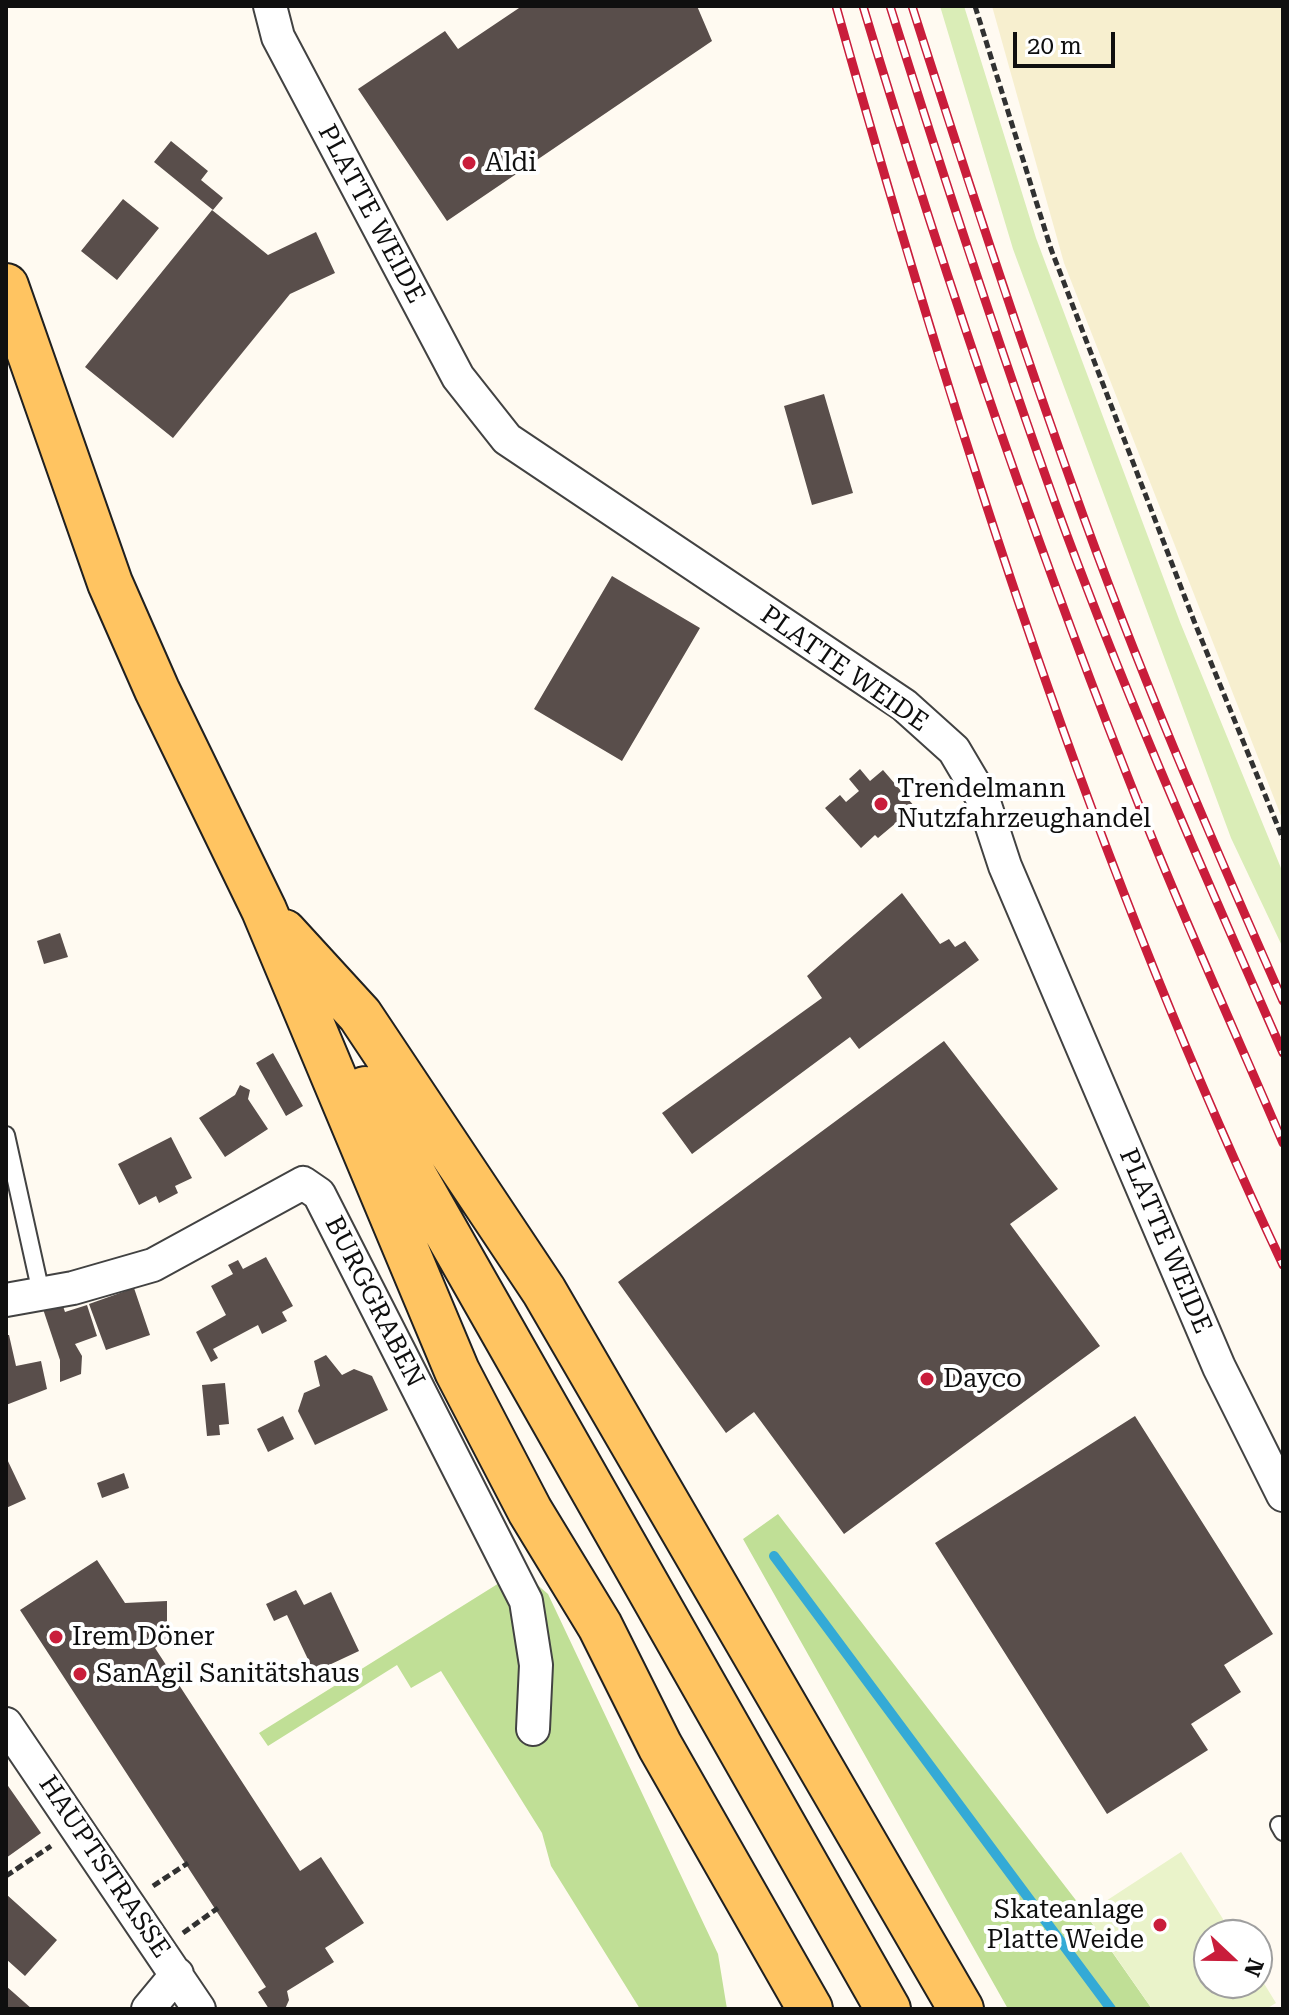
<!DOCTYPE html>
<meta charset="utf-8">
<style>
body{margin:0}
#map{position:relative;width:1289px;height:2015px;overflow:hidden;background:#fffaf1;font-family:"Roboto Serif",serif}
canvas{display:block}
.frame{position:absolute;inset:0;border:8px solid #0f0f0f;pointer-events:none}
.north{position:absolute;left:1193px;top:1919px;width:80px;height:80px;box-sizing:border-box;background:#fff;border:2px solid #9f9f9f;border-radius:50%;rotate:112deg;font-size:22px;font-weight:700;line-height:32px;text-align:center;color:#0f0f0f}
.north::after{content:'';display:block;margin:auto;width:28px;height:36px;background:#c91d3b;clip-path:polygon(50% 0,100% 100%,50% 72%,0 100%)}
.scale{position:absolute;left:1013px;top:32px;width:102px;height:36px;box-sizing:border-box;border:4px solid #0f0f0f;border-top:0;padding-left:10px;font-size:24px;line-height:28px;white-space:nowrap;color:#0f0f0f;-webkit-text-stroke:6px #fff;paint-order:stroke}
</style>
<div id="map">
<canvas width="1289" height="2015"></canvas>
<div class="frame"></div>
<div class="north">N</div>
<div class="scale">20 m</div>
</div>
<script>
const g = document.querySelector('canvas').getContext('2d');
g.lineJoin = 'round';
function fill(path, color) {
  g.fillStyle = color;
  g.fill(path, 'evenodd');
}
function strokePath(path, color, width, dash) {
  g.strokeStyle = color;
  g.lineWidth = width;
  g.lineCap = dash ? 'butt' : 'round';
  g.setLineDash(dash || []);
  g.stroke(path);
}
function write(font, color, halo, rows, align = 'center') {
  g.font = font + ' "Roboto Serif",serif';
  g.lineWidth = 8;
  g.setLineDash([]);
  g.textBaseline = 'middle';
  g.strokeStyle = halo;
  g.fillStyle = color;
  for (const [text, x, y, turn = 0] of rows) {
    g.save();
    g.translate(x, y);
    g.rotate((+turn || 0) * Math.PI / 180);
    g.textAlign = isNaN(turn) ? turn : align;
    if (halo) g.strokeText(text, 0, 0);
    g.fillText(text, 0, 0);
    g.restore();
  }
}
fill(new Path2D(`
 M992,6H1283V821L1064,263Z`), '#f7efcf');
fill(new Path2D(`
 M940,6H964L1036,238L1180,622L1283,873V948L1231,838L1013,249Z`), '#daedb7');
fill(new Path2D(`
 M778,1514L1075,1899L1152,2009H1008L743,1539Z
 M520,1570L548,1594L718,1954L727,2009H640L551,1866L542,1833L441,1671L411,1688L397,1665L268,1746L259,1733Z`), '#c0df96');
fill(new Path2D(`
 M1181,1852L1233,1935H1209V1983H1257V1972L1276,2003L1266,2009H1152L1086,1914Z`), '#eaf3ca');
strokePath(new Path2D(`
 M774,1556L1111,2009`), '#34aad6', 10);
fill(new Path2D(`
 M522,6H697L712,41L447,221L358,89L445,31L458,49Z
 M171,141L208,171L201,180L223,198L213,210L154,162Z
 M123,199L159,228L117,280L81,251Z
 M212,210L268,255L316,232L335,273L290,294L173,438L85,367Z
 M824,394L853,493L812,505L784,406Z
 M612,576L700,628L622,761L534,709Z
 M860,769L870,781L883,770L915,807L878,838L875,835L861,848L825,808L840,795L846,802L859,791L849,779Z
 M902,893L940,944L949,939L955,947L965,941L979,960L859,1049L850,1037L692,1154L662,1113L822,998L807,976Z
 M60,933L68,957L44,964L37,941Z
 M944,1041L1058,1189L1010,1224L1100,1346L844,1534L754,1412L726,1433L618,1282Z
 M273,1053L303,1106L286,1116L256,1063Z
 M240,1085L250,1090L248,1099L268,1129L225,1157L199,1118L235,1095Z
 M171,1137L192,1178L175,1186L178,1193L159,1203L156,1196L139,1205L118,1164Z
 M266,1257L293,1306L282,1312L287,1321L262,1334L258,1325L213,1349L218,1358L211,1362L196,1332L226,1315L211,1286L233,1274L228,1265L238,1260L243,1269Z
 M134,1288L150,1335L106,1350L89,1304Z
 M62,1303L65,1312L87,1305L97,1336L75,1344L82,1356L81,1374L60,1382V1360L43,1309Z
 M6,1335H9L16,1366L41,1361L47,1389L6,1405Z
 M326,1355L342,1375L354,1369L372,1376L388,1410L315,1445L298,1411L304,1393L320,1386L314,1361Z
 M225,1383L229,1424L219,1425L220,1435L207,1436L202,1385Z
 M283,1416L294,1439L268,1452L257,1429Z
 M1135,1416L1273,1634L1224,1665L1241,1692L1191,1724L1208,1750L1107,1814L935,1543Z
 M6,1457L26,1499L6,1508Z
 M124,1473L129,1488L102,1498L97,1483Z
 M97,1560L125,1603L167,1601V1638L155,1648L300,1871L321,1857L364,1923L325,1948L334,1962L287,1991L289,2000L285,2009H269L258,1992L266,1987L20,1610Z
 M296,1590L304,1605L331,1592L359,1651L314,1672L287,1615L274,1621L266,1604Z
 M6,1783L41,1833L6,1858Z
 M6,1894L57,1940L25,1976L6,1959Z
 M6,1986L32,2009H6Z`), '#594e4b');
const lane = new Path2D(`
 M6,1135L41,1293
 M1279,1825L1283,1832`);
const street = new Path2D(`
 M270,6L278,37L458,377L507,439L904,705L954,750L983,799L1005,866L1219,1367L1283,1495
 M6,1300L73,1288L153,1265L303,1183L319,1194L526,1601L536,1665L533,1729
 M6,1724L199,2009
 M148,2009L177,1974`);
const primary = new Path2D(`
 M6,286L110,583L157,690L264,910L457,1371L530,1511L600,1626L660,1746L810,2009
 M284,932L360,1015L544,1291L961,2009
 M365,1089L888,2009`);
strokePath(lane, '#424242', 20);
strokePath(street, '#424242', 36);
strokePath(primary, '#202020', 48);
strokePath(new Path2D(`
 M975,6L1051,249L1194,621L1283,839
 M6,1876L51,1846
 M153,1886L188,1863
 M183,1933L218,1908`), '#313131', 5, [8, 4]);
strokePath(lane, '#fff', 16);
strokePath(street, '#fff', 32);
strokePath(primary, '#ffc461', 44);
const rail = new Path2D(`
 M836,6C957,435 1092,862 1283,1265
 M863,6C946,282 1039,555 1146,823C1189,931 1237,1036 1283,1143
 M890,6C942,172 996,337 1054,500C1122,688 1203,871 1283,1053
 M912,6C964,169 1017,332 1075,493C1136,665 1209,834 1283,1001`);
strokePath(rail, '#c91d3b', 9);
strokePath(rail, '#fff', 6, [18]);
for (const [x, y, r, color] of [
 [469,163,8,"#c91d3b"],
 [881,804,8,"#c91d3b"],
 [927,1379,8,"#c91d3b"],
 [56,1637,8,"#c91d3b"],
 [80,1674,8,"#c91d3b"],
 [1160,1925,8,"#c91d3b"]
]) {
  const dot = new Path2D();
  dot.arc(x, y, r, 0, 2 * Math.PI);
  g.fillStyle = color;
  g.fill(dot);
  strokePath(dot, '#fff', 3);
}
write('26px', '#0f0f0f', '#fff', [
 ["Aldi",485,163],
 ["Trendelmann",897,789],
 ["Nutzfahrzeughandel",897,819],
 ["Dayco",943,1379],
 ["Irem Döner",72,1637],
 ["SanAgil Sanitätshaus",96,1674],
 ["Skateanlage",1144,1910,"right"],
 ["Platte Weide",1144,1940,"right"]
], 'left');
write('26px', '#0f0f0f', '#fff', [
 ["PLATTE WEIDE",371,214,62],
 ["PLATTE WEIDE",844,669,35],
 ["PLATTE WEIDE",1165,1241,67],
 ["BURGGRABEN",374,1302,63],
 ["HAUPTSTRASSE",104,1867,56]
]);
</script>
